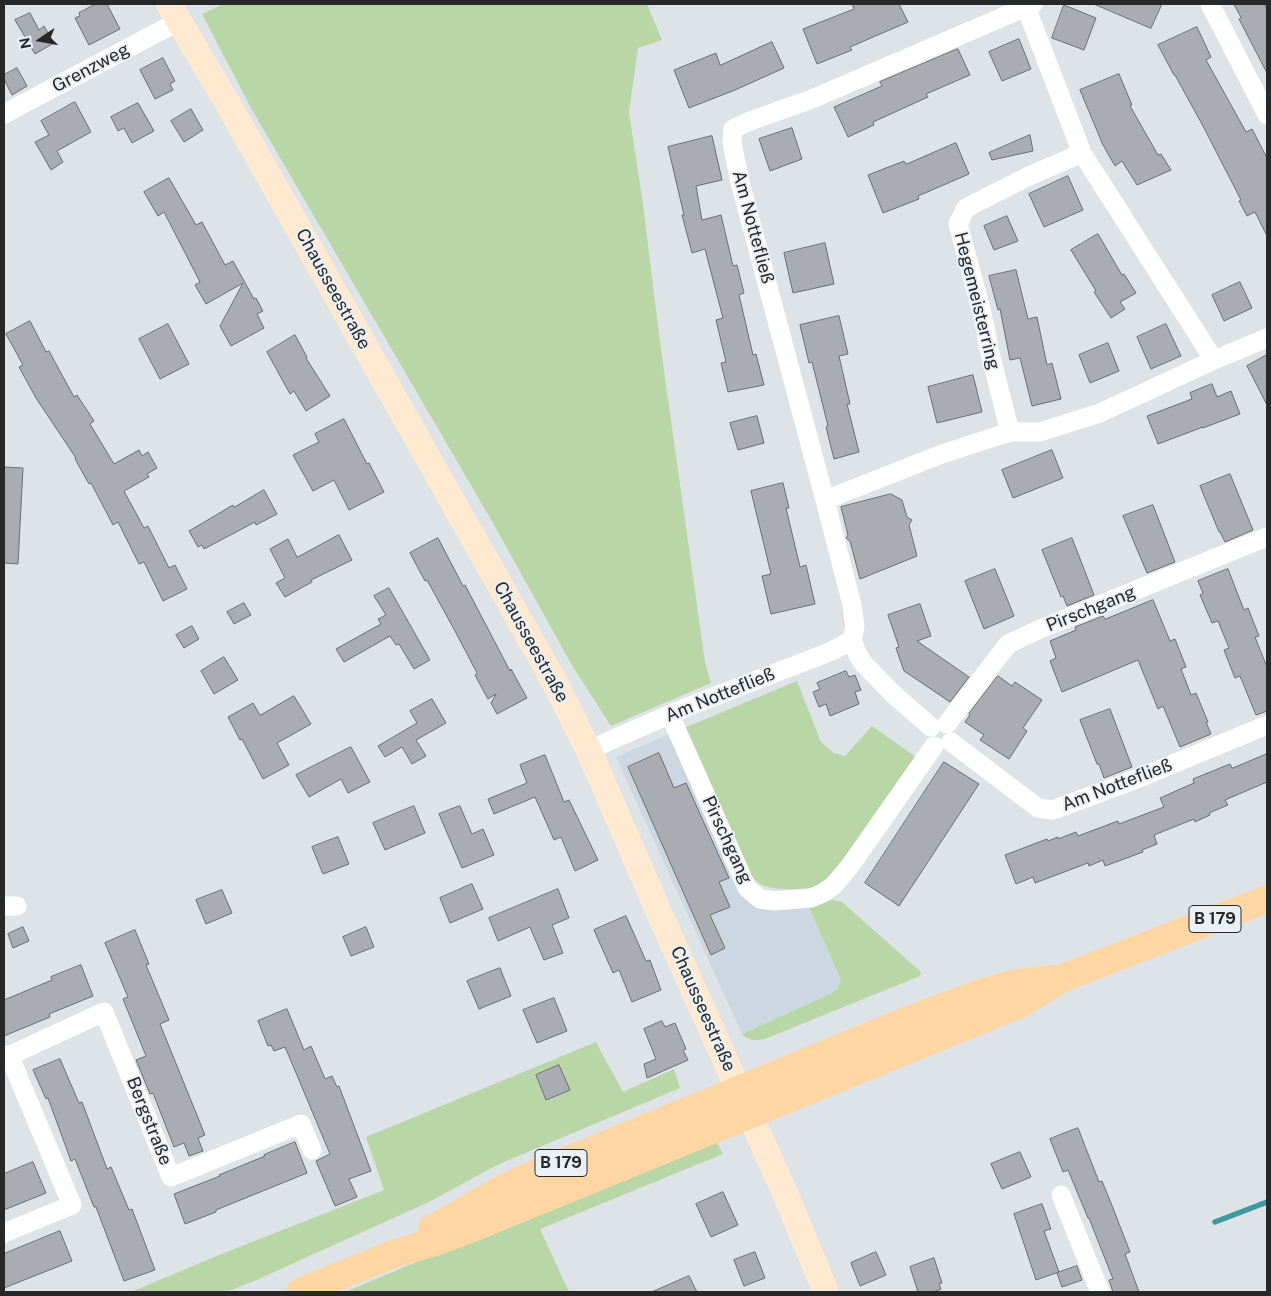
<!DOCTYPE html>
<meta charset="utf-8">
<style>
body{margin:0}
#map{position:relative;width:1271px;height:1296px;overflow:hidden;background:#dee3e7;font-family:"Public Sans",sans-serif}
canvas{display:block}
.frame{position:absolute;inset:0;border:5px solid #26282a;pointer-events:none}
.north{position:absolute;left:15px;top:15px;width:50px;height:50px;-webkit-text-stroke:4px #ebf0f5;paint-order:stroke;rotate:258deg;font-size:14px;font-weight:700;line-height:20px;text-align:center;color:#26282a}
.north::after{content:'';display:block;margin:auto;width:18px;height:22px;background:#26282a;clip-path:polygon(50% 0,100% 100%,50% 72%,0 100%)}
</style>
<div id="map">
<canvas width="1271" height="1296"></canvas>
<div class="frame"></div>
<div class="north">N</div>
</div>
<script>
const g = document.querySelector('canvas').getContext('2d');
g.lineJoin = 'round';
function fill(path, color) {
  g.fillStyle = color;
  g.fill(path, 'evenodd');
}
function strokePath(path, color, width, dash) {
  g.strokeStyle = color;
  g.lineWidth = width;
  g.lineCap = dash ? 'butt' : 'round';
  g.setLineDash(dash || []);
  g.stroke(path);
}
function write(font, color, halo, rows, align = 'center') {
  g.font = font + ' "Public Sans",sans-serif';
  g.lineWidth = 4;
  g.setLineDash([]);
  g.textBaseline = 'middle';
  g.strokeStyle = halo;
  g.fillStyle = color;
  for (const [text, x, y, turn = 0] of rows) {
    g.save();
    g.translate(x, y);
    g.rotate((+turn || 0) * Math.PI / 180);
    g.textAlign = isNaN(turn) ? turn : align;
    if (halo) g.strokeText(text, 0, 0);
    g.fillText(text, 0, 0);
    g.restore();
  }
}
fill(new Path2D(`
 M672,733L745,890L809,907L841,980L838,988L830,994L742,1034L616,757Z`), '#cdd7e2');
fill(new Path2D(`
 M223,4H647L662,40L638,48L629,112L643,204L659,335L705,662L711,683L611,726L573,667L493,523L251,108L202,14Z
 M797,681L821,742L834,753L845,756L872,726L916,757L834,872C829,877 825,883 819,886C809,890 778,890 768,887C761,886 756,881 751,876L684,728Z
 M832,900L842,902L921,972L920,976L765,1039C757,1041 748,1041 742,1034L830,994L838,988L841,980L809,907Z
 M596,1042L623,1092L674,1069L680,1088L497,1165L429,1202L252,1282L226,1292H131L219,1255L384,1190L366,1137Z
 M714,1137L723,1154L540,1229L569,1292H345Z`), '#b9d7a6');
strokePath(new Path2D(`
 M1215,1222L1267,1202`), '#3b9aa1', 5.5);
const building = new Path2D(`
 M96,4H107L120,29L89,45L75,18L80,16L79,13Z
 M852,4H899L908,22L850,47L852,50L817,64L803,29L854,9Z
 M1094,4H1162L1151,28Z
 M1234,4H1264L1267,10V73L1239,19L1241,18Z
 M1064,5L1096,18L1084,50L1052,38Z
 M30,13L39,30L44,26L54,43L35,54L15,20Z
 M1197,27L1211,57L1206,60L1246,132L1252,129L1267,158V236L1255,212L1247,216L1239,201L1241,200L1203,126L1175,75H1174L1158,45Z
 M1019,39L1031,69L1002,81L989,52Z
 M772,42L784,68L735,90L689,108L674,70L716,53L720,65Z
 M958,49L970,75L926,94L928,97L873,122L874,125L848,137L834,107L882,86L880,82Z
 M163,58L175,81L170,84L173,90L155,99L140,70Z
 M17,68L27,86L12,95L4,79V75Z
 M1119,74L1132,105L1130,106L1158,155L1161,154L1171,170L1137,185L1122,161L1115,166L1103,145L1080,90Z
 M75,102L91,132L57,151L63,162L51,170L35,142L49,135L41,121Z
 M138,103L154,131L132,143L124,128L118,131L111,117Z
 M191,109L203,130L184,142L171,121Z
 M792,128L802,159L770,171L759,139Z
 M1030,135L1033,151L992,160L989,153Z
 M712,136L722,180L696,186L702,220L721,215L733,266L737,265L744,293L739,295L753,355L756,354L764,385L728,392L721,363L726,362L716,320L723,318L705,249L692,253L682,215H684L668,147Z
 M956,143L969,174L918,196L919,199L883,213L868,175L904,161L906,164Z
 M1068,176L1083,210L1044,227L1029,194Z
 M169,178L196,225L202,222L225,265L233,261L254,299L256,298L263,311L257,314L264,328L231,346L220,326L243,283L206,304L195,285L200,282L164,212L158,216L144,192Z
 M1007,216L1018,241L994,250L984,226Z
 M1098,234L1122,275L1124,274L1136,293L1120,302L1125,309L1111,318L1094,292L1096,291L1071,250Z
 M825,243L834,284L793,293L784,253Z
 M1016,270L1028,319L1037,317L1047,365L1052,363L1061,399L1032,406L1020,358L1010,360L1000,309L998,310L989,276Z
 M1240,282L1252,308L1224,321L1212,295Z
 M839,316L848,354L839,356L850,404H847L859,452L834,459L826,427L828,426L812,362L809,363L800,325Z
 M30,321L46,352L49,351L74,397L77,395L94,421L90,424L114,464L139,450L142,456L148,452L157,468L147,474L149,477L124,491L144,528L148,526L169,568L175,565L187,589L163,601L144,562L139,564L118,522L113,525L91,483L89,484L75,459L76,458L36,398L19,367L23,365L6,334Z
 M168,324L189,364L160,379L139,339Z
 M1166,324L1181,356L1151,369L1137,337Z
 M295,335L307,357L306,358L330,396L306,411L294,391L290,394L267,352Z
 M1108,343L1119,371L1090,383L1079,355Z
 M1267,355V405L1247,366Z
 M973,375L982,412L937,423L928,387Z
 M1212,384L1217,397L1231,391L1240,414L1203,428V427L1158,444L1147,416L1192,399L1190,393Z
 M757,416L764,443L738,450L730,423Z
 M344,419L367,464L369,463L384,492L349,510L334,480L313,491L293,455L319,442L315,434Z
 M1052,450L1063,478L1013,498L1002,470Z
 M4,467L23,468L18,564L4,563Z
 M1230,474L1253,530L1225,542L1220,532H1219L1200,486Z
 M783,483L789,508H786L800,567L806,565L815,604L771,614L762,576L771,574L751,491Z
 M264,490L277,514L256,525L255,522L204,549L202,545L198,547L189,531L233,505L234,507Z
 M891,494L902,500L907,517L912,520L909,525L917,556L860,579L850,541L846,538L848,535L841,507Z
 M1153,505L1175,562L1147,573L1123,516Z
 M339,535L352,560L311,580L312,582L285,597L276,583L285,578L270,549L288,539L297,557Z
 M438,538L463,586L465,585L510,671L511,669L527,698L497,714L491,703L496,694L488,699L475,675L477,673L455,631L427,580L425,581L410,553Z
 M1072,538L1094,595L1067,606L1063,596L1061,597L1042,550Z
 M995,569L1014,616L984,629L965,581Z
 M1228,569L1244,610L1248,608L1259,636L1255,637L1267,667V711L1256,715L1240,676L1235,678L1229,663L1224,650L1229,648L1218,621L1212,623L1200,595L1203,593L1198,581Z
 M389,588L430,660L414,669L399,644L396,645L390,636L344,662L336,649L381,624L378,619L386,615L374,596Z
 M1153,600L1170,641L1175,639L1186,667L1181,669L1191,695L1196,693L1208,722H1206L1211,734L1180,747L1163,706L1158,709L1138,660L1062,692L1050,661L1056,658L1050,641L1076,630L1075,627L1103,616L1105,619Z
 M244,603L251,615L234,624L227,612Z
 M920,604L931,636L917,641L969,677L950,702L904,671L896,648L899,647L888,615Z
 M192,626L199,639L184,648L176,635Z
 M224,657L238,680L214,694L201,671Z
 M846,671L849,677L855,675L861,690L855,692L859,704L830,716L826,704L819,707L813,692L820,689L817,683Z
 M998,676L1012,686L1015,682L1042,700L1023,728L1027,731L1009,759L980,740L984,735L965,722L970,715L969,714Z
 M294,696L311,724L277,743L289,765L263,779L242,739L240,740L228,717L253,703L260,715Z
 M432,699L446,723L416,740L426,756L412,764L402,747L385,757L378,746L417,723L410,711Z
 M1110,709L1132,767L1104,778L1099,764H1097L1080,720Z
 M351,747L370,782L348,793L341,779L309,797L296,775Z
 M659,753L674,788L686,783L729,878L719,882L730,907L710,915L725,948L711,955L628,767Z
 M1267,754V782L1225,800L1228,805L1209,813L1210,815L1195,822L1194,819L1154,835L1157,844L1142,850L1143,852L1105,866L1103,860L1089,866L1088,863L1035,883L1033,877L1016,884L1005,855L1047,839L1048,841L1058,837V839L1076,832L1078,836L1118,821L1119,824L1164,807L1160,798L1194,783L1193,779L1230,764L1232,768Z
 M545,755L564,802L569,800L598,860L575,871L561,837L554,840L535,797L494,814L488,799L527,783L520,765Z
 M944,762L979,784L899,906L865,883Z
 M414,806L425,833L385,850L373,823Z
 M460,806L472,834L483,829L494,855L462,868L439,814Z
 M338,837L349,864L323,874L312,847Z
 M472,884L483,909L450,923L440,898Z
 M558,889L569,918L552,925L563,953L544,960L530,927L498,941L489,918Z
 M222,890L232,913L206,924L196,900Z
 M626,916L646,961L650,960L661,990L632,1002L619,970L613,973L594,930Z
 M23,927L29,941L13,948L8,934Z
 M366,927L374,947L351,956L343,937Z
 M135,930L149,964L146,965L169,1020L160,1024L205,1135L198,1138L203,1151L189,1156L184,1143L174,1147L153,1093L150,1094L136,1060L146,1056L123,999L128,997L105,943Z
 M81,965L93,996L49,1014L50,1017L4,1036V1000L52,980L51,977Z
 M500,968L511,996L479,1009L467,981Z
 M554,998L567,1031L537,1043L523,1010Z
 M287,1009L304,1050L311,1046L325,1079L332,1076L337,1087L339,1086L371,1171L349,1179L357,1197L335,1206L316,1161L330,1154L299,1080L285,1047L274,1051L271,1045L268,1046L258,1021Z
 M662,1021L665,1027L675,1023L686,1049L683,1050L688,1060L647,1078L644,1064L656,1059L644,1029Z
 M60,1059L79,1103L82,1102L107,1169L111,1167L129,1210L132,1209L155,1270L124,1281L96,1207H94L75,1159L71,1161L48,1098L46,1099L33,1070Z
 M559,1065L570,1090L546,1100L536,1075Z
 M1078,1128L1099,1182L1102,1181L1113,1208L1130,1252L1125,1254L1139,1292H1113L1109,1280L1113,1279L1089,1218H1088L1068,1170L1063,1172L1050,1139Z
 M295,1142L307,1173L216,1210V1212L185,1224L174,1194L220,1176L219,1175L265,1156L264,1155Z
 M1020,1152L1031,1177L1002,1189L991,1164Z
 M33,1162L46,1193L4,1210V1174Z
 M723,1192L738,1225L711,1237L696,1204Z
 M1042,1204L1051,1229L1044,1231L1059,1272L1036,1280L1014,1214Z
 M60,1231L72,1261L4,1288V1254Z
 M755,1252L765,1278L744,1286L734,1260Z
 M876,1252L886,1275L860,1286L851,1263Z
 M934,1258L942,1283L939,1284L941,1289L933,1292H918L910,1267Z
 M1077,1266L1082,1280L1062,1287L1057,1273Z
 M689,1276L697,1292H652Z`);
fill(building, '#a9adb2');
strokePath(building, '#6a6e72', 1);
strokePath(new Path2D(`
 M1210,4L1267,115
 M1026,7L1082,153
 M4,114L179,21
 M1010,432L990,353L982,313L958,224L966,208L1027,177L1082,153L1214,360
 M825,500L942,454L1010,432H1040L1100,413L1214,360L1267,338
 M670,715L747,888L760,899L775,901L811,898L821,894L833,886L850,866L934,746
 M947,724L1008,644L1040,629L1267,537
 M931,727L892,693L863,663L857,653L852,640L855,627L852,605L825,500L740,182L732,143L733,129L750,121L812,99L1033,4
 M951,742L1038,808L1053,810L1139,778L1267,725
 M589,751L609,741L687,707L832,651L852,640
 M4,906H17
 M4,1058L104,1012L171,1177L301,1124L312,1150
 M1061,1195L1100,1292
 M4,1233L72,1205L9,1055`), '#fff', 19);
strokePath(new Path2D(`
 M169,4L236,118L554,681L589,751L660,915L784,1191L826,1292`), '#ffead1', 26);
strokePath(new Path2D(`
 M432,1229L504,1188L530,1176L908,1020L978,994L1012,984L1053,979
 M300,1292L393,1254L438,1241L470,1229L1020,1004L1063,978L1267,899`), '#fed6a3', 28);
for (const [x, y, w] of [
 [1215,919,52],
 [561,1163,52]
]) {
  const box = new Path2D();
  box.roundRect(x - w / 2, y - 13.5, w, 27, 4);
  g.fillStyle = '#ebf0f5';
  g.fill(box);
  strokePath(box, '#26282a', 1);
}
write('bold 16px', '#26282a', null, [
 ["B 179",1215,919],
 ["B 179",561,1163]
]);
write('18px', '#26282a', '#ebf0f5', [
 ["Grenzweg",91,68,-28],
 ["Am Nottefließ",753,227,75],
 ["Chausseestraße",333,289,61],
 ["Hegemeisterring",977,301,76],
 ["Pirschgang",1091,609,-22],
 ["Chausseestraße",531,642,61],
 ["Am Nottefließ",720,695,-22],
 ["Am Nottefließ",1117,785,-21],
 ["Pirschgang",727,840,65],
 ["Chausseestraße",703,1009,66],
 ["Bergstraße",149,1121,68]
]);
</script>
